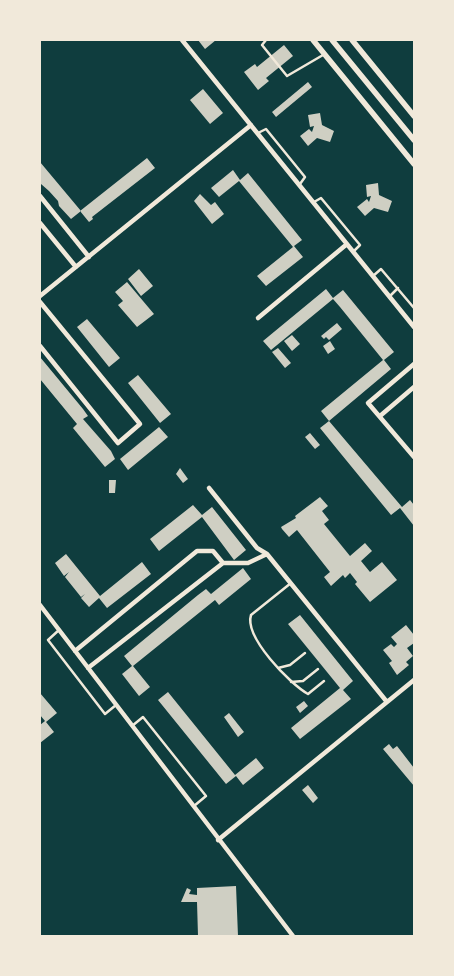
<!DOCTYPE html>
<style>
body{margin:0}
#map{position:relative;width:454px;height:976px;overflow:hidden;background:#0f3d3e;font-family:Figtree,sans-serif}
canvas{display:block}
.frame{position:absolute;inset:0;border:41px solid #f1e9da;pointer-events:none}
</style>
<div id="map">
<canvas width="454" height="976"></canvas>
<div class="frame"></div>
</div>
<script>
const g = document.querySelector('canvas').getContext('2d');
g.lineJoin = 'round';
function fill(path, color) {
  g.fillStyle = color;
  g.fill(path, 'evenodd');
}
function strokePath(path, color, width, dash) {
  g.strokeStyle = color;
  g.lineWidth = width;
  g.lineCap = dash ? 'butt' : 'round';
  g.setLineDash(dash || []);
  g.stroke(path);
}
fill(new Path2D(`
 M198,40H216L205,49Z
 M284,45L293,56L266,78L269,81L258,90L244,72L255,64L257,67Z
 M308,82L312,87L276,117L272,112Z
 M203,89L223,113L210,124L190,100Z
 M320,113L322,125L334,131L330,142L317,138L308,146L300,136L309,129L312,132L314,126L310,127L308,115Z
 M147,158L155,168L92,217L93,219L89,222L80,211Z
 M40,162L81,211L71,219L59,206L58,201L49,191L41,184Z
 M233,170L240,180L248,173L302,240L294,246L303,257L266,286L257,276L293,247L239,181L219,197L211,188Z
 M378,183L379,195L392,201L388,212L374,208L365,216L357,207L367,199L369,202L371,196L367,197L366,185Z
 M200,194L211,205L215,202L224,214L212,224L194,201Z
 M139,269L153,286L141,296L128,279Z
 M127,282L154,314L137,327L118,305L123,301L115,292Z
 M326,289L333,298L343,290L394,352L384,360L391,369L329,421L321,411L383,360L340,307L333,299L271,350L263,341Z
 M87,319L120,358L109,367L77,327Z
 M337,323L342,329L329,340L326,337L324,339L321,336Z
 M292,335L300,344L292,351L284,341Z
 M330,341L335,349L328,354L323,346Z
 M278,348L291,363L285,368L272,352Z
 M40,357L83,409L88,416L83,419L111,451L115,459L105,467L73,428L77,424L40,379Z
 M138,375L171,414L160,423L128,383Z
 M329,421L402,507L410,500L414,505V526L400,508L391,515L337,449L320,428Z
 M159,427L168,437L128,470L120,459Z
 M310,433L320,445L315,449L305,437Z
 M180,468L188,479L183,483L176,474Z
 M109,480H116L115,493H109Z
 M320,497L328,506L322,511L329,520L324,524L350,556L365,543L372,551L361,561L370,572L382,562L397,580L370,602L355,584L357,582L350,573L345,578L343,575L331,586L324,577L330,572L297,530L289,537L282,529L281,527L296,518L295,516Z
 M193,505L202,515L212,507L246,550L234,560L202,517L159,551L150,539Z
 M66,554L100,596L142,562L151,574L107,608L99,598L89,607L81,598L85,594L81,597L65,577L69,572L64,576L55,563Z
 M243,568L251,579L219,605L215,600L133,666L150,687L139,696L122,674L132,666L124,656L198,595L206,589L211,594Z
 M300,615L353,681L343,690L351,699L300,739L291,728L340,688L288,624Z
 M406,625L414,635V643L407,648L413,656L406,662L409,665L397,675L389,663L392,661L383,650L391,644L394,647L397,644L391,637Z
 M168,692L235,775L256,758L264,768L243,785L236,776L226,784L158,700Z
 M40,693L57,713L46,722L54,732L40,743V725L45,721L40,715Z
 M304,701L308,706L300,713L296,707Z
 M229,713L244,732L238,737L224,717Z
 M389,744L393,749L397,746L414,768V786L383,749Z
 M308,785L318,798L313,803L302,790Z
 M236,886L238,936H198L197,902H181L187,888L191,890L189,894L197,895V888Z`), '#cfcfc3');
strokePath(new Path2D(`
 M266,40L262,45L287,76L323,55
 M258,133L266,129L305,177L300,184
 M314,202L321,198L360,245L353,252
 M373,276L381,269L414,308
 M390,296L398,288
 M291,583L251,615C244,637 290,684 308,694L324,681
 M59,630L48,640L105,714L116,705
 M278,668L290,665L305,653
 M291,682L303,681L318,669
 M132,726L143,717L206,796L194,806`), '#f1e9da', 2.5);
strokePath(new Path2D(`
 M182,40L414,327
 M40,196L89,257
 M40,223L76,267
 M40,296L251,125
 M40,302L140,424L118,443L40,346
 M258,318L347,244
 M414,364L368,403L414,457
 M380,416L414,387
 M209,488L257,548L267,554L387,702
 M40,605L293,936
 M75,651L197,551H213L223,563
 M88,668L223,563H248L267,554
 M218,840L414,680`), '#f1e9da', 4.5);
strokePath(new Path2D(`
 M313,40L414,164
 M332,40L414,140
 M352,40L414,116`), '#f1e9da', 5.5);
</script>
